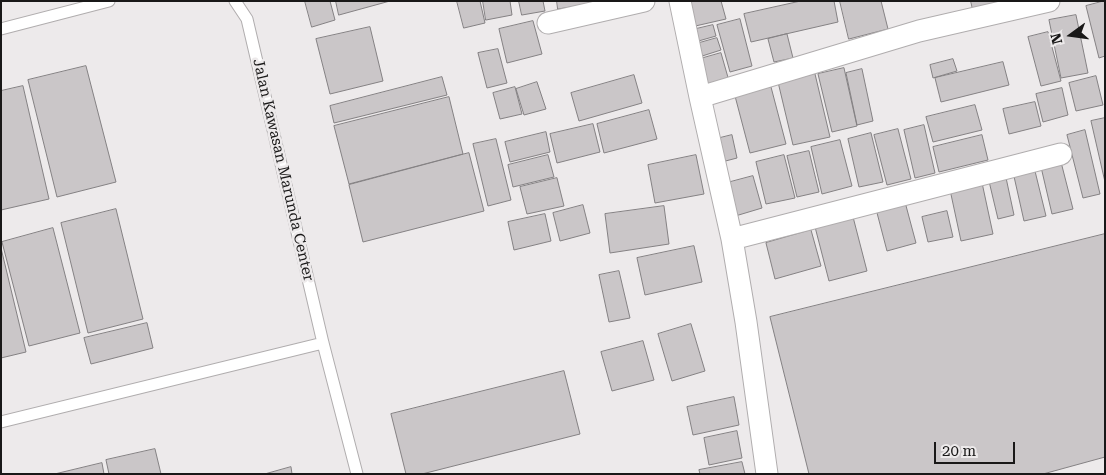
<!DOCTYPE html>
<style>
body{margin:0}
#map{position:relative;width:1106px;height:475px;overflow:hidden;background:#edeaeb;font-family:"Roboto Serif",serif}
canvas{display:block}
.frame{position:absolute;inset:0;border:2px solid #191818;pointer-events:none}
.north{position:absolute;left:1046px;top:10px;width:50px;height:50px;-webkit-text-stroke:4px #edeaeb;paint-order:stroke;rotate:256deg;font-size:14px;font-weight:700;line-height:20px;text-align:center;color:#191818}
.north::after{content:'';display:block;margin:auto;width:18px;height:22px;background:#191818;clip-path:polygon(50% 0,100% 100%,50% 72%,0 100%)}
.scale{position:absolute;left:934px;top:442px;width:81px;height:22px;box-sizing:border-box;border:2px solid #191818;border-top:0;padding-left:6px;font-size:15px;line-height:18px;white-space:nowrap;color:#191818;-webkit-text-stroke:4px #edeaeb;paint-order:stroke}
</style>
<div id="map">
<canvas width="1106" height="475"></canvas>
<div class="frame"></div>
<div class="north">N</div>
<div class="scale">20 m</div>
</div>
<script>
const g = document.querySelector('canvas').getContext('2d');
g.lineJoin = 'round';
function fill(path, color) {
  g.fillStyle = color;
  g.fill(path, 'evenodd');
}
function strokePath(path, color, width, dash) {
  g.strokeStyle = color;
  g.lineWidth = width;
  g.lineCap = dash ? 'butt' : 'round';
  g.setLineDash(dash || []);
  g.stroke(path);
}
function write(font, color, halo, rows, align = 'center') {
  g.font = font + ' "Roboto Serif",serif';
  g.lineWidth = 5;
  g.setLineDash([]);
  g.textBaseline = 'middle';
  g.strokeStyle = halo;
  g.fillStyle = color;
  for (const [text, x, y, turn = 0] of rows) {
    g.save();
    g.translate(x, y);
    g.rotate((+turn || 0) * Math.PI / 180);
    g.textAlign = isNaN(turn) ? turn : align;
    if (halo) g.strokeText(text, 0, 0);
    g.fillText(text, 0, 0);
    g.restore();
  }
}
const building = new Path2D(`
 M305,1H330L335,20L312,27Z
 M336,1H390L339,15Z
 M457,1H480L485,23L464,28Z
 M483,1H510L512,15L486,20Z
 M519,1H543L545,11L522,15Z
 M557,1H604V2L558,9Z
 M685,1H721L726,19L691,27Z
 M801,1H834L838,22L751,42L744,14Z
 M840,1H881L888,29L849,39Z
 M971,1H999L1000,7L974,14Z
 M1105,1V56L1099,58L1086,6Z
 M1076,15L1088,73L1061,78L1049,20Z
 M740,19L752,66L730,72L717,25Z
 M533,21L542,54L507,63L499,29Z
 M713,25L716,36L695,42L692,30Z
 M370,27L383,81L330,94L316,39Z
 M1048,32L1061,81L1041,86L1028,37Z
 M787,34L793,58L774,62L768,39Z
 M717,38L721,50L699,57L696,44Z
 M498,49L507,83L487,88L478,53Z
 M721,53L729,81L708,87L700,59Z
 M953,59L957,71L933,78L930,65Z
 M1003,62L1009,85L941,102L935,78Z
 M86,66L116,182L57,197L28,80Z
 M844,68L857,126L832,132L818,74Z
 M862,69L873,121L857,125L846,73Z
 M815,74L830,137L793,145L778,82Z
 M634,75L642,103L579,121L571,93Z
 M1096,76L1103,105L1076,111L1069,83Z
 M442,77L447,95L334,123L330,106Z
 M537,82L546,109L524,115L516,89Z
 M23,86L49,199L1,210V91Z
 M515,87L522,114L500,119L493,93Z
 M771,87L786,144L750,153L735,96Z
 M1062,88L1068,115L1043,122L1036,94Z
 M449,97L463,154L349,184L334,126Z
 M1035,102L1041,126L1009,134L1003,109Z
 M975,105L982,130L933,142L926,117Z
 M649,110L657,139L604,153L597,124Z
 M1105,118V182L1091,121Z
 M593,124L600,152L557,163L550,134Z
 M924,125L935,173L915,178L904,130Z
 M898,129L911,179L887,185L874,135Z
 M1085,130L1100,194L1083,198L1067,135Z
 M546,132L550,152L510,162L505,142Z
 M871,133L883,182L859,187L848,139Z
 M732,135L737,158L718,163L712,140Z
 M982,135L988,160L939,172L933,147Z
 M496,139L511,200L488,206L473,144Z
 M840,140L852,186L822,194L811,147Z
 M809,151L819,192L797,197L787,156Z
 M469,153L484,211L363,242L349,185Z
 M548,155L554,177L513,187L508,165Z
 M696,155L704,194L655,203L648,165Z
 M784,155L795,198L766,204L756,162Z
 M1061,162L1073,209L1052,214L1041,167Z
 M1034,167L1046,216L1024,221L1013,172Z
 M1005,173L1014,215L998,219L988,177Z
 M753,176L762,208L732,217L723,184Z
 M557,178L564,206L527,214L520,187Z
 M981,178L993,234L961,241L949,185Z
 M905,202L916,243L887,251L876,209Z
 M583,205L590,233L560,241L553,213Z
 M664,206L669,244L610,253L605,214Z
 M116,209L143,319L88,333L61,223Z
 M947,211L953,237L928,242L922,217Z
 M852,213L867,271L829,281L814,223Z
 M545,214L551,241L514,250L508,222Z
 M53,228L80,333L29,346L2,242Z
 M811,230L821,266L775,279L766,243Z
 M1105,234V457L1043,474H809L770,317Z
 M694,246L702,282L645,295L637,258Z
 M1,248L26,352L1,358Z
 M619,271L630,318L609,322L599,275Z
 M147,323L153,348L91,364L84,338Z
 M691,324L705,371L672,381L658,334Z
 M643,341L654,380L612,391L601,352Z
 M564,371L580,434L422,474H406L391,414Z
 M734,397L739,425L693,435L687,407Z
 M737,431L742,458L709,465L704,438Z
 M155,449L161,474H109L106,460Z
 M742,462L745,474H700L699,470Z
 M102,463L104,474H55Z
 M291,467L292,474H265Z`);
fill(building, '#cac6c8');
strokePath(building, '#848183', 1);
const service = new Path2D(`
 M235,1L247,19L323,343L357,474
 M1,29L109,1
 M1,422L323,343`);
const minor = new Path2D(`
 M680,1L700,97L732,239L746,322L767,474
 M548,23L644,1
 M700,97L919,31L1049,1
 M732,239L1061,154`);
strokePath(service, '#b0adae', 13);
strokePath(minor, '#b0adae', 23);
strokePath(service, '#fff', 11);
strokePath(minor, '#fff', 21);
write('15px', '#191818', '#edeaeb', [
 ["Jalan Kawasan Marunda Center",283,170,77]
]);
</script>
